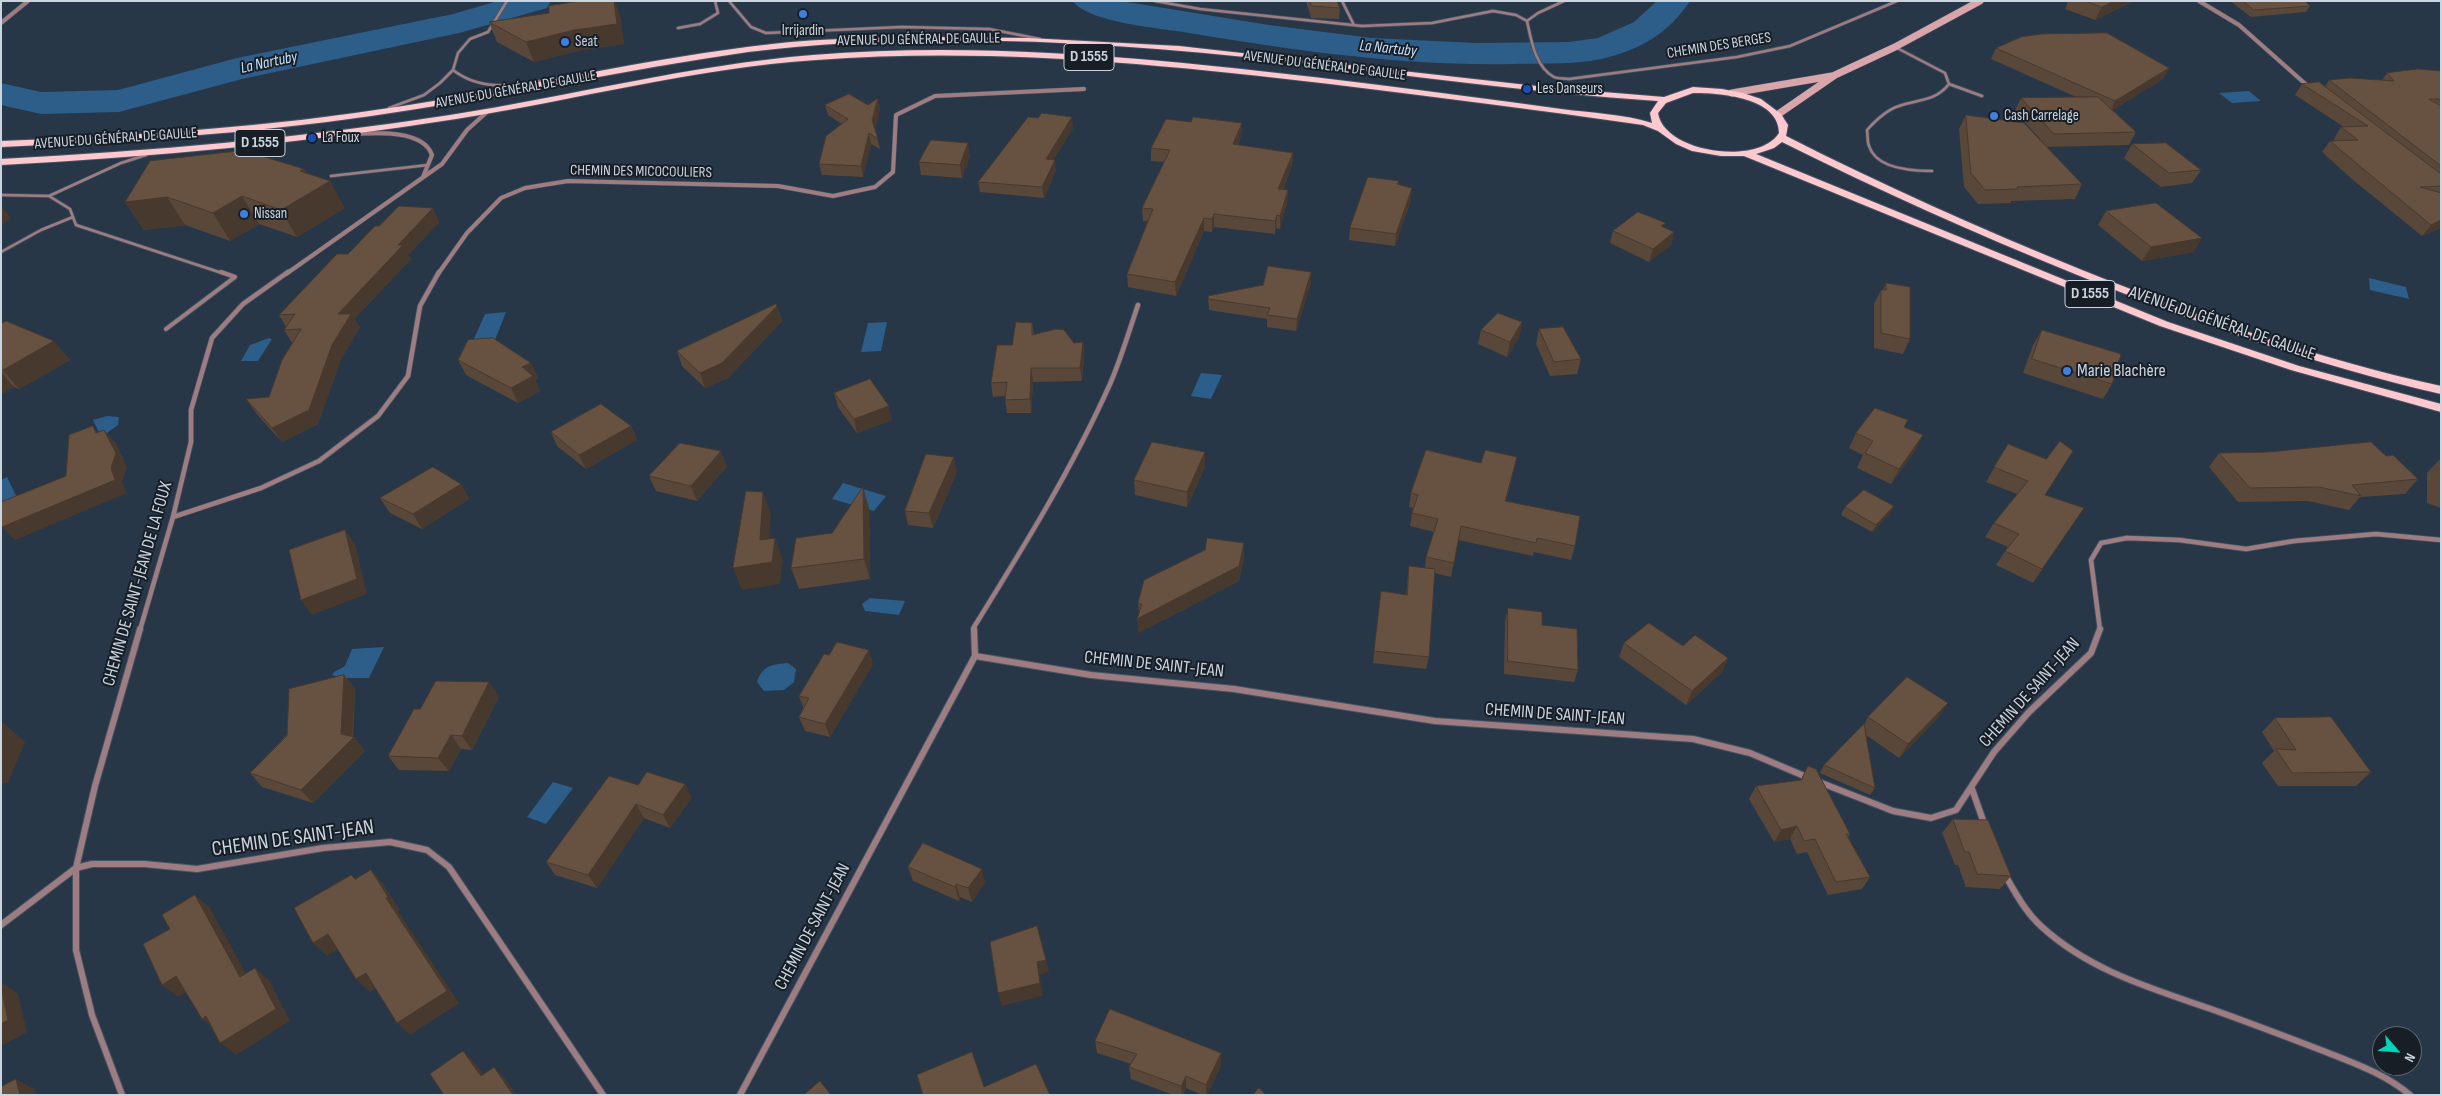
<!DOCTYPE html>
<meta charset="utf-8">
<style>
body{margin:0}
#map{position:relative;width:2442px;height:1096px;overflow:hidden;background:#273748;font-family:"Sofia Sans Condensed",sans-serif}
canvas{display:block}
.frame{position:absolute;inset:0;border:2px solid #cbd5e0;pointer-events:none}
.north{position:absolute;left:2372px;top:1026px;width:50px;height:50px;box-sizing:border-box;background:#171e26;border:1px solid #5f6770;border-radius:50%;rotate:117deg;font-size:14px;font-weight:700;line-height:20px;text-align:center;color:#cbd5e0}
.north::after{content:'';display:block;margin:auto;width:18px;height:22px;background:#00d5b7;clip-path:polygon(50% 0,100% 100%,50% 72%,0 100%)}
</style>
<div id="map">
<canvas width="2442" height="1096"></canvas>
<div class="frame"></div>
<div class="north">N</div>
</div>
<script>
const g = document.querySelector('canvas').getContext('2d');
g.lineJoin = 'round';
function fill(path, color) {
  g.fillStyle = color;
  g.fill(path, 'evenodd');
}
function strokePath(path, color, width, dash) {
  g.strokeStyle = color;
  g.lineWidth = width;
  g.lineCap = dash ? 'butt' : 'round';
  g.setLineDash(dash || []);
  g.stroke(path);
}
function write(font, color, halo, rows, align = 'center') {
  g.font = font + ' "Sofia Sans Condensed",sans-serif';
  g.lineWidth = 4;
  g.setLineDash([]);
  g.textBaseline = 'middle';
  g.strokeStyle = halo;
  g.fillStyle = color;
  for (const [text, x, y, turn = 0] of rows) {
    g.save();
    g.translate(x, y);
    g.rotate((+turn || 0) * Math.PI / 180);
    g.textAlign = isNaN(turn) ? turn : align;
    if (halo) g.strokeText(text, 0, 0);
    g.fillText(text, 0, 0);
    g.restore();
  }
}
fill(new Path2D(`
 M2249,91L2261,101L2232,103L2219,93Z
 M2369,278L2406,287L2409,299L2370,290Z
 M506,312L495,340L473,341L485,314Z
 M887,322L881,351L861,352L868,323Z
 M269,338L272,339L258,361H241L250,345Z
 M1201,373L1222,375L1211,399L1191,396Z
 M107,416L119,417L118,425L101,437L93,420Z
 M7,477L19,502L1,512V480Z
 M843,483L886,496L874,511L832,499Z
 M870,598L905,601L899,615L865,611L862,604Z
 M384,647L369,678H342L332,675L334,672L345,666L352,649Z
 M788,663L796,669L794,682L784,690L764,691L757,682C762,666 772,664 788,663Z
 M553,782L573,788L546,824L527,817Z`), '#2d5d89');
fill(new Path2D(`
 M498,1H551L547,8L459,33L242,79L119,112L41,114L1,105V83L41,92L118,90L237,58L453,14Z
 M1073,1H1121L1269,25L1372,38L1476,43L1569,42L1598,38L1634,22L1657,1H1690C1668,34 1640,50 1601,59C1572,65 1540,63 1511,64C1400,66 1292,50 1183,32C1158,28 1087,22 1073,1Z`), '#2d5d89');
const serviceFar1 = new Path2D(`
 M729,1L751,27L766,33L902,27L989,29L1040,39
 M1155,1L1200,9L1362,26L1432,23L1493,11L1516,15L1527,21
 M1342,1L1354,25
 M1564,1L1538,13L1527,21C1531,39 1535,67 1554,77C1558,79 1564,78 1569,79L1737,57L1790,46L1897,1
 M678,28L700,24L718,13L715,1
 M1895,47L1945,73L1949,84C1935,102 1918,99 1899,106C1886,110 1876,120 1867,130C1868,135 1867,141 1869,146C1876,169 1913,171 1932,171
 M453,70C485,95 524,83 561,78
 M1949,84L1982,96
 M389,108L424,95L440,83L453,70L458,53L470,39L488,32L507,1
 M331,176L428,165
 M1,195L49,196L70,209L76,225L225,274
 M49,196L121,163L146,155
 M1,252L41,230L73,217`);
const service = new Path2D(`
 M166,329L235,277L221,272`);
const minorFar2 = new Path2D(`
 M2199,1L2239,25L2310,88
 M1,23L28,1
 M339,135C364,134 422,126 432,155L423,177
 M286,274L442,164L467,130L488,111
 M438,274L467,233L501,198L525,188L568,181L778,186L833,196L875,187L893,172L896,115L935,96L1084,89`);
const minorFar1 = new Path2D(`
 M173,517L261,488L319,461L378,416L408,376L420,306L439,272
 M140,630L173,517L191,442V410L212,338L243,304L288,272
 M974,630V627C1023,548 1072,469 1110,384C1121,359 1129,331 1138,305
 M2100,630L2091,560L2101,543L2127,538L2179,540L2246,549L2294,541L2376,534L2441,540`);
const minor = new Path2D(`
 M974,629L975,656
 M1819,782L1893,811L1931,818L1956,810L1994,752L2029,712L2091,653L2100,629
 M1972,789L1985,826
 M2005,875C2016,894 2026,913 2042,927C2089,970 2150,988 2208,1008C2248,1022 2287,1037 2326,1052C2356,1064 2385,1074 2410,1095
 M1,925L76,868L92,864H144L197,869L323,848L390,842L427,850L449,867L603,1095
 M122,1095L92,1015L76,950V868L95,786L140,629
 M740,1095L975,656L1091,675L1234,689L1435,721L1693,739L1750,753L1809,778`);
const secondary = new Path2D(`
 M1732,93L1832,76
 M1777,115L1835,75L1895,47L1980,1`);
const primary = new Path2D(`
 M927,37L1028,38L1179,46L1554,88L1664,97L1693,87L1722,89L1743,93L1761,99L1781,114L1788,125L1786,136C1882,185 1981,229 2082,270C2199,317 2317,359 2441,386V394C2315,365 2194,322 2075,274C1976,234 1878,190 1782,142L1774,148L1756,154L2168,322L2299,366L2441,404V412L2291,370L2160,326L1744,156H1721L1692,151L1676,144L1658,131L1643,125C1539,110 1435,97 1330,84C1160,64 988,47 816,60C695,68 576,100 456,119C305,143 153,157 1,165V159C152,151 301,138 450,115C571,96 690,65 813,55C999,40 1186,62 1371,84C1434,92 1498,100 1561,109C1591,113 1624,114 1652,123L1650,113L1658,101C1532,93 1408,75 1283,61C1111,42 920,30 748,52C622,70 497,98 371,116C248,134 125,141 1,147V141C136,136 270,127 403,106C526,87 648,58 772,44C823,38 875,38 927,37ZM1693,93C1719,93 1779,97 1779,133C1759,166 1664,153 1658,113L1666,103Z`);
strokePath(serviceFar1, '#455363', 4);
strokePath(service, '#455363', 5.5);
strokePath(minorFar2, '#455363', 5);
strokePath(minorFar1, '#455363', 6);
strokePath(minor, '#455363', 8);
strokePath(secondary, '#455363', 8);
strokePath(primary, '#455363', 2);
strokePath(serviceFar1, '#9d7d81', 2.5);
strokePath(service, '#9d7d81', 4);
strokePath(minorFar2, '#9d7d81', 4);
strokePath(minorFar1, '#9d7d81', 4.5);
strokePath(minor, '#9d7d81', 6);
strokePath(secondary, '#d8a5ab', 7);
fill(primary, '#fdc8ce');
fill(new Path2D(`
 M1306,1H1337L1340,8L1339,19L1311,18Z
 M2068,1H2133L2095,20L2065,9Z
 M2230,1H2305L2310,6L2306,12L2251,17Z
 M620,16L624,44L581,50L534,62L497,42L489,22Z
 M1996,48L2169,68L2163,79L2113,110L2136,132L2129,145L2047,147L2015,111L2021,98L2076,97L1991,59Z
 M2441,71V228L2422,236L2353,180L2322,152L2330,141H2336L2334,139L2341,127H2344L2295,95L2302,84L2325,87L2329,80H2382L2387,73Z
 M825,105H868L880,108L875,129L880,149L871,144L863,177L822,175L819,164L842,124L828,115Z
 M1966,115L2082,184L2075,199L2011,201V203L1978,204L1964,187L1959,129Z
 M1038,118L1073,128L1053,160L1056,171L1044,198L980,192L978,182Z
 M1242,123L1241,135L1238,145L1293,153L1292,165L1283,190H1288L1287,203L1280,229L1276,228L1275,234L1214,227L1212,232L1204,231L1176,296L1128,287L1127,274L1148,221H1143L1142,208L1164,162L1151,161V148Z
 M2132,144L2201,170L2192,183L2161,187L2124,158Z
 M252,156L304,169L306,173L345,208L297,237L259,224L230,241L185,225L144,230L125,202Z
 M970,156L962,178L921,175L919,162Z
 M1399,181L1398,185L1411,200L1395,246L1349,240L1350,228Z
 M2106,211L2194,252L2142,261L2098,225Z
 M439,222L408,255L411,259L354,319L360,327L341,359L318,424L282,442L256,413L246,399L269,397L292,343L284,330L286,327L279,315L348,254L379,226Z
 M1665,228L1674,232L1671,245L1649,262L1610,243L1613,231Z
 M1311,272V283L1296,331L1267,327V319L1209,310L1208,296L1263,285Z
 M1886,283L1910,339L1903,354L1874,348V304L1881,290H1883Z
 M777,306L782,321L728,378L705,388L682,366L677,351Z
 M1522,322L1519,337L1507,357L1478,344L1481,330Z
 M1032,323L1034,334L1074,343L1083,342L1084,356L1082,381L1033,382L1031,413H1007L1005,400V396L993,397L991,383L1012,345Z
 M1,324L70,360L19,389L14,387L1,394Z
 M1539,329L1581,359L1577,374L1550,376L1536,344Z
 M2042,330L2112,384L2103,399L2023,373L2033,345Z
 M458,360L531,363L538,378L535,380L540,391L518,403L466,375Z
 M834,393L892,420L857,433L838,407Z
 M1908,420L1904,427L1923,435L1915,450L1891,484L1857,468L1863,455L1849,448L1856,433Z
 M631,426L637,440L586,469L557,446L551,432Z
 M2008,444L2045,495L2084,508L2033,583L1996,565L2008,547L1985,537L1994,523L2017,494L1986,482Z
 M2219,453L2386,456L2418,479L2405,494L2360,497L2349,510L2308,501L2238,502L2209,467Z
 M1517,457L1506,501L1575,546L1571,560L1534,552L1533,556L1458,540L1451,577L1434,573L1429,657L1426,669L1373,663L1381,591L1406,595L1409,566L1425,568L1426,557L1434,532L1410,526L1412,513L1413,508L1409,507L1411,493L1481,463Z
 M2441,458V508L2427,503V473Z
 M727,466L697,501L656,491L649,476Z
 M1205,467L1187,507L1135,495L1134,480Z
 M957,472L933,528L908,525L905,511Z
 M461,484L469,499L422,529L390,513L380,498Z
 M1845,507L1890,514L1872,532L1841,515Z
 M869,508L870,579L799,589L791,568L832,533Z
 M1244,558L1239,581L1138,633L1139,614L1138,603Z
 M1508,608L1542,625L1578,670L1574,682L1504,674L1505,621Z
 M1624,643L1683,646L1728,658L1722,672L1686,705L1619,657Z
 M873,664L830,737L805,731L799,717L804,709L799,696Z
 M344,675L355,689L353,737H354L365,751L313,803L262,787L250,773Z
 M499,697L472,750L461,749L449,771L399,770L388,756L420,709Z
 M1868,717L1938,718L1899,758L1866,735L1875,788L1870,795L1820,773L1824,765L1864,725Z
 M2275,718L2371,772L2356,786H2278L2262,763L2274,751L2262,732Z
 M638,785L692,797L670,828L644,818L597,888L555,875L546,862Z
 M1756,786L1850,834L1848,837L1870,877L1862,889L1828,895L1807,852L1797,854L1790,839L1774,842L1749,799Z
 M1953,819L2011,876L2000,889L1966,887L1958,865H1955L1942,833Z
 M908,867L985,882L972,902L960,897L959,901L913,881Z
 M1095,1041L1221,1065L1207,1095H1202L1186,1088L1183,1095H1173L1131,1079L1129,1067L1131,1064L1097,1053Z`), '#594739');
fill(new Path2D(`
 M614,1H615L620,16L624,44L581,50L534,62L526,42Z
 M2114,1H2133L2095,20L2102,7Z
 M2169,68L2163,79L2110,112L2115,101Z
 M878,98L880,108L875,130L872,120Z
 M1072,117L1073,128L1047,170L1046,159Z
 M1242,123L1241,135L1233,157V144Z
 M869,133L871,144L863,177L861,166Z
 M968,143L970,156L962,178L960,165Z
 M1293,153L1292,165L1278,202V189Z
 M1055,160L1056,171L1044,198L1042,187Z
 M304,169L315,190L330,181L345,208L297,237L281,210L300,171Z
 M1412,188L1411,200L1395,246L1396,234Z
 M1288,190L1287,203L1280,229V216Z
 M242,196L259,224L230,241L213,213Z
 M167,197L185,225L144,230L125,202Z
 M1,206L11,218L1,226Z
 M433,208L439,222L408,255L411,259L354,319L360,327L341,359L318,424L282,442L272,428L338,314L398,245Z
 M1214,214V227L1212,232V219Z
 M1277,215L1276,228L1275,234V221Z
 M1204,218V231L1176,296L1175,282Z
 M2441,220V228L2422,236L2431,225Z
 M1674,232L1671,245L1649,262L1653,249Z
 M2202,238L2194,252L2142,261L2151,247Z
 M1311,272V283L1296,331L1297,319Z
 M777,306L782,321L728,378L705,388L700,373Z
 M1522,322L1519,337L1507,357L1510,342Z
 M54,341L70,360L19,389L3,370Z
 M1083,342L1084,356L1082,381L1080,368Z
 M531,363L538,378L535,380L540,391L518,403L511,388L522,367Z
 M1031,368L1033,382L1031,413L1030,399Z
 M1,372L14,387L1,394Z
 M889,406L892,420L857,433L854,419Z
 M631,426L637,440L586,469L579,455Z
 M104,430L116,443L127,467L122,482L127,493L15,540L2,527L111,468Z
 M1923,435L1915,450L1891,484L1899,469Z
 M721,451L727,466L697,501L691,486Z
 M1205,452V467L1187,507V492Z
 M954,457L957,472L933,528L929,513Z
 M461,484L469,499L422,529L413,514Z
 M863,487L869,508L870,579L864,559Z
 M763,492L771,514L768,562L760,540Z
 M1894,506L1890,514L1872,532L1876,525Z
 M345,530L355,544L367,594L312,615L301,600Z
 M775,538L783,560L780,584L742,590L733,568Z
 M1244,543V558L1239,581L1138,633L1137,619Z
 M869,650L873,664L830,737L825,724Z
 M1728,658L1722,672L1686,705L1692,691Z
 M344,675L355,689L352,739L354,737L365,751L313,803L301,790L341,734Z
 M489,682L499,697L472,750L462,736Z
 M1948,703L1938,718L1899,758L1908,744Z
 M1,721L25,742L8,783L1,784Z
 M451,735L461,749L449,771L438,758Z
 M685,784L692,797L670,828L663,815Z
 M636,804L644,818L597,888L588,875Z
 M1797,826L1790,839L1774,842L1781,830Z
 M982,869L985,882L972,902L968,888Z
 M371,870L383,884L400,910L398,911L459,1003L410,1035L397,1023L386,898Z
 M956,884L960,897L959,901L955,887Z
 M195,895L210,908L255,990L240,977Z
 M328,934L341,947L327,956L313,943Z
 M1046,960L1049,972L1039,975L1043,996L1002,1006L998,993L1037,962Z
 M255,968L269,980L290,1021L236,1055L220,1043Z
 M366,973L379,985L370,992L356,979Z
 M176,976L191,989L178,997L162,985Z
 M1,982L18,994L27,1032L1,1046Z
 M206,1016L217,1031L202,1019Z
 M463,1051L475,1063L493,1088L481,1076Z
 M1221,1053V1065L1207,1095H1206V1085Z
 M494,1067L505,1079L517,1095H513Z
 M1186,1076V1088L1183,1095H1182L1181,1086Z
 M16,1079L35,1090L36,1095H20Z`), '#48392e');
const building = new Path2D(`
 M580,1H614L617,24L574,30L526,42L489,22L549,13V6Z
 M1310,1H1337L1340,8L1312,6Z
 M2086,1H2114L2102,7Z
 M2243,1H2305L2310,6L2254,10Z
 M2107,33L2169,68L2115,101L1996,48L2021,37L2041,34Z
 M2418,69L2441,71V99H2429L2441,106V166L2329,80L2350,78L2394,81L2387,73Z
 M2319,82L2441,174V186L2420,187L2441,193V220L2431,225L2362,168L2330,141L2358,140L2341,127L2368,126L2302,84Z
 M849,94L868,105L878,98L872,120L878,139L869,133L861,166L819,164L826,136L848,119L825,105Z
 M2098,97L2136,132L2054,134L2021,98Z
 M1042,113L1072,117L1046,159L1055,160L1042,187L978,182L1028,117L1038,118Z
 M1966,115L2024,123L2082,184L2017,187L2018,189L1985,190L1971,173Z
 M1193,117L1242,123L1233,144L1293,153L1278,189L1288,190L1280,216L1277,215L1275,221L1214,214L1212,219L1204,218L1175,282L1127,274L1153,209L1142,208L1170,150L1151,148L1166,119L1191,122Z
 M931,140L968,143L960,165L919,162Z
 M2166,143L2201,170L2169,173L2132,144Z
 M239,151L252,156L255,154L304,169L300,171L330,181L281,210L242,196L213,213L167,197L125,202L150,161Z
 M1368,177L1399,181L1397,184L1412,188L1396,234L1350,228Z
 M2156,203L2202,238L2151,247L2106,211Z
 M399,206L433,208L398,245H403L338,314H351L332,345L309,410L272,428L246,399L269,397L282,360L301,329L284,330L295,314L279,315L337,254H348L375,226H379Z
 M1638,212L1666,223L1661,226L1674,232L1653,249L1613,231Z
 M1268,266L1311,272L1297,319L1267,315L1270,308L1209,299L1208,296L1263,285Z
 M1886,283L1910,287V339L1881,333V290H1886Z
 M776,304L777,306L722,363L700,373L677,351Z
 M1498,313L1522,322L1510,342L1481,330Z
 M6,321L54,341L3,370L1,369V324Z
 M1016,322L1032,323V335L1056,329L1064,330L1074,343L1083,342L1080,368H1031L1030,399L1005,400L1007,382L991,383L997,345H1012Z
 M1563,327L1581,359L1554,362L1539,329Z
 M2042,330L2121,354L2112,384L2032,359Z
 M493,338L531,363L522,367L533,376L511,388L458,360L468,340Z
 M870,379L889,406L854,419L834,393Z
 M601,404L631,426L579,455L551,432Z
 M1875,408L1908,420L1904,427L1923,435L1899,469L1865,453L1873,441L1856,433Z
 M93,426L96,433L104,430L116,453L111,468L115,480L2,527L1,525V502L66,476L69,435Z
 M2060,441L2073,451L2045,495L2084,508L2042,569L2005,551L2019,534L1994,523L2028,481L1994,467L2008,444L2046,459Z
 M1152,442L1205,452L1187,492L1134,480Z
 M2371,442L2386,456L2393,455L2418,479L2352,485L2361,496L2319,487L2250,488L2219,453L2269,452Z
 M680,443L721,451L691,486L649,476Z
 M1426,450L1481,463L1485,450L1517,457L1505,501L1580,516L1575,546L1537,538L1536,543L1461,526L1454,563L1426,557L1438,519L1412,513L1418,495L1411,493Z
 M926,454L954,457L929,513L905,511Z
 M433,467L461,484L413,514L380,498Z
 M863,487L864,559L791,568L796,538L832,533Z
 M1864,490L1894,506L1876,525L1845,507Z
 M746,491L763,492L760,540L775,538L772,562L733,568Z
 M345,530L357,579L301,600L289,550Z
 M1207,538L1244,543L1239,566L1137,619L1142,604L1138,603L1144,580L1205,550Z
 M1409,566L1435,569L1429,657L1374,651L1381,591L1407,595Z
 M1508,608L1542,612V625L1577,629L1578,670L1508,661Z
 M1649,623L1683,646L1695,635L1728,658L1692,691L1624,643Z
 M837,642L869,650L825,724L799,717L809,698L799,696L824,654L829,655Z
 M344,675L341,734L354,737L301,790L250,773L287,736L289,689Z
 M1907,677L1948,703L1908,744L1868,717Z
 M436,681L489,682L462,736L451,735L438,758L388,756L414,709H420Z
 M2331,717L2371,772L2292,773L2276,749L2296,750L2275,718Z
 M1864,724L1875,788L1824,765Z
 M1808,766L1816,769L1850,834H1846L1870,877L1836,882L1815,839L1804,841L1797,826L1781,830L1756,786L1801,780Z
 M647,772L685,784L663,815L636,804L588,875L546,862L609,776L638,785Z
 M1953,819L1988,820L2011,876L1977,874L1969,852H1965Z
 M923,843L982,869L968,888L956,884L955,887L908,867Z
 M371,870L388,897L386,898L447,991L397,1023L366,973L356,979L328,934L313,943L294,908L351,875L355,879Z
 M195,895L240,977L255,968L276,1009L220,1043L206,1016L202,1019L176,976L162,985L143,944L170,929L162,915Z
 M1037,926L1046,960L1037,962L1040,983L998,993L990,942Z
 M1,987L8,1020L1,1024Z
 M1110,1009L1221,1053L1206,1085L1186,1076L1181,1086L1129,1067L1137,1054L1095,1041Z
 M463,1051L481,1076L494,1067L513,1095H444L430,1074Z
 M972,1052L984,1087L1036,1064L1050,1095H923L917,1075Z
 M16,1079L20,1095H1V1087Z
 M820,1081L831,1095H804Z
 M1259,1088L1266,1095H1253Z`);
fill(building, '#675242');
strokePath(building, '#48392e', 1);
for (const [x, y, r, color] of [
 [803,14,5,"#3f7fe0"],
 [565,42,5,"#3f7fe0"],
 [1527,89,5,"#1a4fb4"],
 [1994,116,5,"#3f7fe0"],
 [312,138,5,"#1a4fb4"],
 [244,214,5,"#3f7fe0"],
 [2067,371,5,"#3f7fe0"]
]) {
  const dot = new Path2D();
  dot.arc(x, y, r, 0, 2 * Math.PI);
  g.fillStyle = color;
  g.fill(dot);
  strokePath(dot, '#171e26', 2);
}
write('15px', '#cbd5e0', '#171e26', [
 ["Irrijardin",803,31,"center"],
 ["Seat",575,42],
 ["Les Danseurs",1537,89],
 ["Cash Carrelage",2004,116],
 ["La Foux",322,138],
 ["Nissan",254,214]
], 'left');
write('15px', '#cbd5e0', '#171e26', [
 ["AVENUE DU GÉNÉRAL DE GAULLE",919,40,-1],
 ["CHEMIN DES BERGES",1719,46,-9],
 ["AVENUE DU GÉNÉRAL DE GAULLE",1325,66,7],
 ["AVENUE DU GÉNÉRAL DE GAULLE",516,90,-10],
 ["AVENUE DU GÉNÉRAL DE GAULLE",116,139,-4],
 ["CHEMIN DES MICOCOULIERS",641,172,1]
]);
write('italic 16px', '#c6e1fd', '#171e26', [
 ["La Nartuby",1388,49,6],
 ["La Nartuby",269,63,-12]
]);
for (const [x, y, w] of [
 [1089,57,50],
 [260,143,50],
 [2090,294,50]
]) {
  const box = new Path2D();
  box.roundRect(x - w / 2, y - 13.5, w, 27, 4);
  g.fillStyle = '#171e26';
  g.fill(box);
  strokePath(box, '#cbd5e0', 1);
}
write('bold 16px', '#cbd5e0', null, [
 ["D 1555",1089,57],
 ["D 1555",260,143],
 ["D 1555",2090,294]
]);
write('18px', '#cbd5e0', '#171e26', [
 ["AVENUE DU GÉNÉRAL DE GAULLE",2222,324,19],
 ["CHEMIN DE SAINT-JEAN DE LA FOUX",138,584,-74],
 ["CHEMIN DE SAINT-JEAN",1154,665,6],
 ["CHEMIN DE SAINT-JEAN",2030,693,-48],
 ["CHEMIN DE SAINT-JEAN",1555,715,4],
 ["CHEMIN DE SAINT-JEAN",813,927,-62]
]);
write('18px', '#cbd5e0', '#171e26', [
 ["Marie Blachère",2077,371]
], 'left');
write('21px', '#cbd5e0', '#171e26', [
 ["CHEMIN DE SAINT-JEAN",293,839,-8]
]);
</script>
